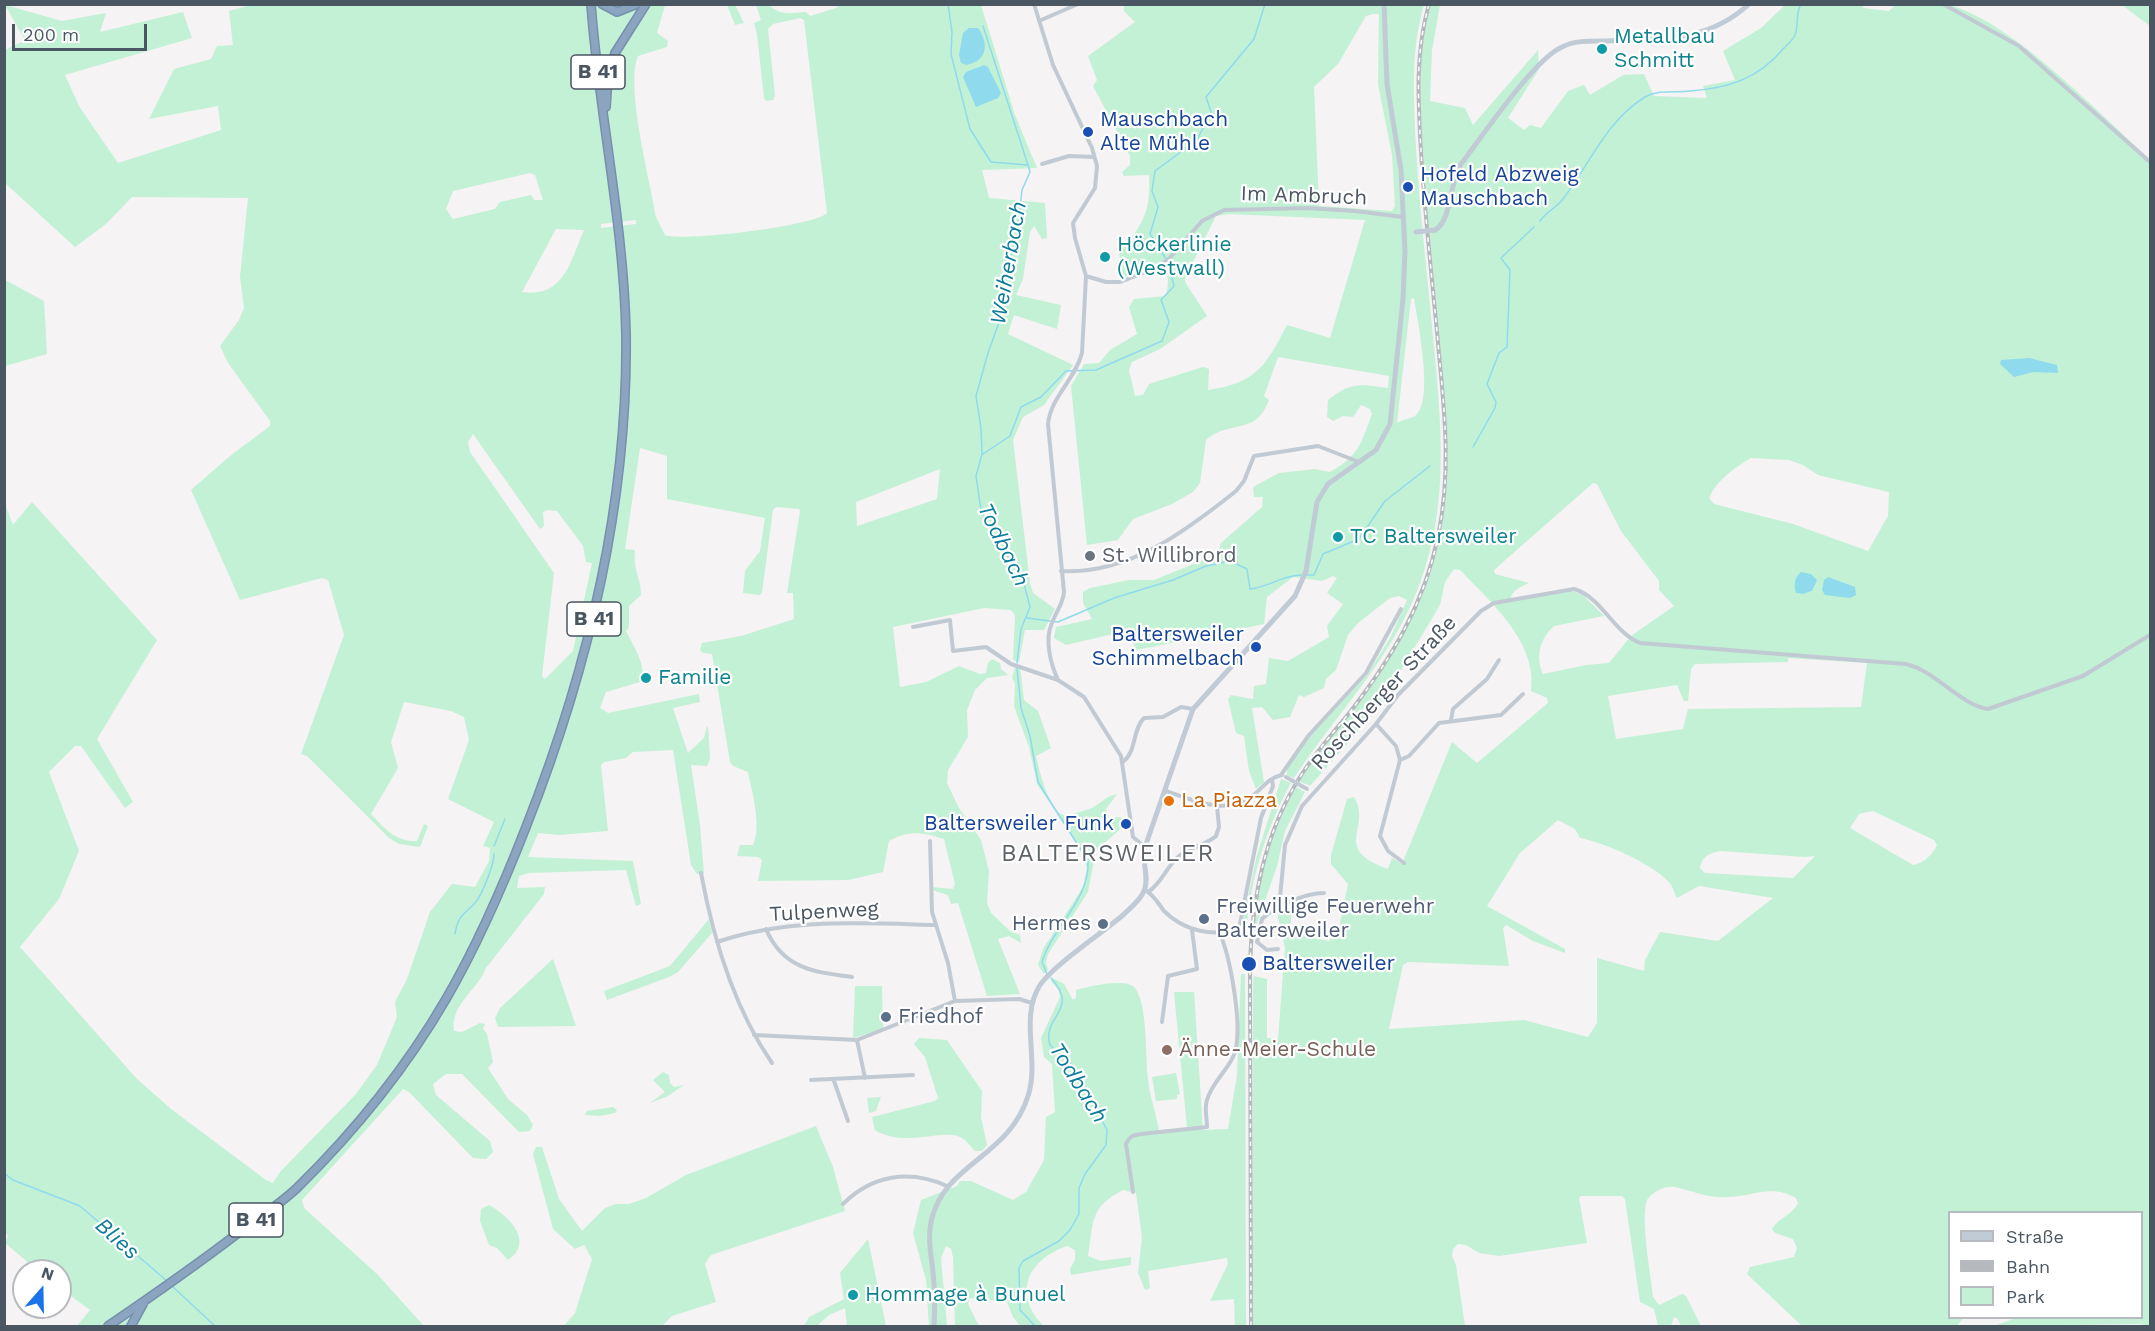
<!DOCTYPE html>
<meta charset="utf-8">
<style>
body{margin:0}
#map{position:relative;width:2155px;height:1331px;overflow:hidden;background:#f5f3f3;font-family:"Work Sans",sans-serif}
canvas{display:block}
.frame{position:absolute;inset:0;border:6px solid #4a5661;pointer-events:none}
.legend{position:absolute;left:1948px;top:1211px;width:195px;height:108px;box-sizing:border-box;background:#fff;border:2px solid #b7bbc0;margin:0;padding:8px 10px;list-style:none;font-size:18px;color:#4a5661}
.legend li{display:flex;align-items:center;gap:12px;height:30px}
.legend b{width:30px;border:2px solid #b7bbc0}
.north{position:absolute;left:12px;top:1259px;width:60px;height:60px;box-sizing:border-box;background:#fff;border:2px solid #b7bbc0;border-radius:50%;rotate:20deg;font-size:16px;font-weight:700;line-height:24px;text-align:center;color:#4a5661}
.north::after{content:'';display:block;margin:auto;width:21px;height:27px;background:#1a73e8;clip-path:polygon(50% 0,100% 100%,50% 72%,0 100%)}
.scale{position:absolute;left:12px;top:24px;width:135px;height:27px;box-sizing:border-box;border:3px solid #4a5661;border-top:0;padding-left:8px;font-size:18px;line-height:21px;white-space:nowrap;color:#4a5661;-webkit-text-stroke:4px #fff;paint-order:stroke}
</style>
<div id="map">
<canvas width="2155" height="1331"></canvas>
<div class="frame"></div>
<ul class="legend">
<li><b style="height:8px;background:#c1cbd6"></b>Straße</li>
<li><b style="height:8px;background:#b5b8bd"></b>Bahn</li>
<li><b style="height:16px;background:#c3f1d5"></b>Park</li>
</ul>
<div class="north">N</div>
<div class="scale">200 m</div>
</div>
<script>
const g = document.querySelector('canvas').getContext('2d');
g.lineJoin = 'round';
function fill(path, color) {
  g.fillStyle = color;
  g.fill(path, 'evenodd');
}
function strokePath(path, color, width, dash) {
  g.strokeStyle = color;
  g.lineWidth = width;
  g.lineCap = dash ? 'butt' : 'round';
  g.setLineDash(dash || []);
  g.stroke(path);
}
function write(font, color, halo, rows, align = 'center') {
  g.font = font + ' "Work Sans",sans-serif';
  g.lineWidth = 4.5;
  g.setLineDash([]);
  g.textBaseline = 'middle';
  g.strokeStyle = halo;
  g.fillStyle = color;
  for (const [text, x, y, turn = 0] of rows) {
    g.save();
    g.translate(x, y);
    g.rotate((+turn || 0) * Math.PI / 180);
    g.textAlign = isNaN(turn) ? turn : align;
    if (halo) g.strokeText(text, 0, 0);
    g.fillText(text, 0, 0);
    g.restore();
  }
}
fill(new Path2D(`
 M5,5L62,21L106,13L100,32L183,12L192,38L65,75L79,106L118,163L221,130L218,106L149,119L174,69L211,59L217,46L233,45L229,11L251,5H665L657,33L668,41L667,47L638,56C625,87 650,180 656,217L665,235C682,242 816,226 827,213L804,20L800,18L773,24L768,29L775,96L773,100L766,101L764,98L757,34L754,23L761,20L756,5H769C781,16 790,13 806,12L810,16L836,8L839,5H981L1015,115L1037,168L982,170L989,198L1045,203L1047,238L1042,239L1034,226L1030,232L1023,279L1016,295L1061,305L1057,329L1014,315L1008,334L1073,365L1044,405L1023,417L1013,440L1030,583L1033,593L1055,609L1044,630H1025L1019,662L1013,660L1015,615L1011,610L984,608L893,627L900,687L926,682L959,666L980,674L986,673L988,663L992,659L1000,663L1001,669L1008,675L987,678L975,690L967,710L968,737L948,770L947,783L959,808L981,840L989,871L987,903L991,913L1010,931L1020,935L1021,943L1009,936L998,939L1020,994L987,996L958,903L951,904L948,895L932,890V887L953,889L955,884L944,839C924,832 908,830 889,841L883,872L848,880L758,881L762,860L758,857L737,856L740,845H753C762,825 752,793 748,772L733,766L730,762L712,654L703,653L700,650L702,643L741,636L794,619L793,593H787L800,511L799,509L776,507L773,510L762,592L760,595L743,593L745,571L760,551L765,518L667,499V456L640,448L625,549L635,550C633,573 641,576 641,595L629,606V627L626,631C632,644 649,668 640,682L606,692L600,708L608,713L699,694L700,702L673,708L688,753L704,738L707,726L708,727L710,759L707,766L691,765L700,825L704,874H697L691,865L673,750L633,752L626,758L604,762L601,765L608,831L559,835L538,833L528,857L633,861L641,904L636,906L626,870L529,873L519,876L517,888L545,887L544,894L486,968C478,990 450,1004 454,1031L462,1032L480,1023L485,1024L483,1029L487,1034L493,1062L488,1068L508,1099L527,1115L533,1125L530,1131L519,1132L462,1074H446L433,1084L436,1095L490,1141L493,1152L486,1159L473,1158L409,1092L403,1089L302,1200L304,1208L377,1274L424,1326H77L90,1310L60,1288V1271H38L5,1243L8,1236L4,1230V501L13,525L32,502L157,640L97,739L133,802L125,808L81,746H75L49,772L79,851L59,899L20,947L137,1079L171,1109L266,1180L273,1183L280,1172L356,1094L377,1065L397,1017L395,1002L407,979L430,912L452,884L475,887L489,861L490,848L483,846L494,822L448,799L469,740L464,717L451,711L404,702L391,742L398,768L371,814C385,829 396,842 417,841L424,824L428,826L420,847L399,844L389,838L307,756L301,754L344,635L328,580L322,578L240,600L191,490L230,456L270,426V421L228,363L220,346L239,320L244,308L240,277L248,198L132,197L106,224L75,247L5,183V50L25,40ZM530,173L535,175L543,200H534L531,195L500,202L495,209L453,219L446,209L453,191ZM636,220V224L601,228V224ZM556,229L584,230C570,262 564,298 522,292ZM473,434L540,529L544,526L543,512L547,510L557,511L583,546L586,562L592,563L573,651L545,679L542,676L554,573L470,452L468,442ZM940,469L937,499L857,526L856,502Z
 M727,5H735L744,23L735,25Z
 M1124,5H1424C1410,52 1414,99 1416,148C1420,215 1428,281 1434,347C1441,422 1448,496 1425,568C1400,651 1340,708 1294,778L1287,775V769L1312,734L1367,675L1390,638L1407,600L1399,596L1390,598L1358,623L1348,635L1336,670L1326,679L1324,688L1304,697L1299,695L1290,717L1273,720L1262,707L1252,708L1264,782L1256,789L1249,771L1244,736L1236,733L1228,699L1231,695L1253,699L1254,686L1266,684L1269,658L1288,661L1329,637L1327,626L1343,604L1327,593L1337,578L1333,576L1322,581L1293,577L1267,597L1264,624L1137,650L1126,631L1066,645L1054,638L1056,627L1092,619L1083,603V592L1090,588L1129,580H1154L1218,554L1221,543L1262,507L1263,497H1254L1253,487L1279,473L1315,469L1330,472C1359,456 1361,443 1372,414L1370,409L1361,405L1353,417L1343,416L1333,421L1327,417L1328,400C1351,382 1359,384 1388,388L1389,376L1278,357L1264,396L1269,400C1255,437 1233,418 1206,440L1200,483L1193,492L1172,504L1133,519L1118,540L1087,545L1071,386L1084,364L1099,363L1110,350L1137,334L1129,307L1134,299L1166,296C1169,282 1169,274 1162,262L1123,278L1119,252C1143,225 1151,212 1149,175L1124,176L1122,172L1130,165V156L1093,86L1097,80L1088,56L1135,22L1124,11ZM1373,14H1379L1378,84L1392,155L1395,206L1392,211L1319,206L1314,87L1338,64L1366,16ZM1228,214L1365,220L1330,338L1287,325C1266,366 1256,383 1208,390L1209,369L1203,367L1149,384L1143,395L1135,396L1129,370L1132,362L1160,349L1207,316L1185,282V278L1216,216ZM1414,298C1417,319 1435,402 1415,416C1410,419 1403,419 1397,423L1411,299Z
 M1431,5H1440L1432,50L1430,101L1465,108L1473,125L1538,50L1539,69L1508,118L1524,130L1530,125L1541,128L1568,91L1584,85L1590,95L1623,75L1644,74L1654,96L1707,98L1703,86L1735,80L1723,51L1761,28L1785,5H1861L1864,8L1889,11L1895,5C1911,5 1934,1 1950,5C2016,25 2097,112 2150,159V1326L2139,1324L1994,1326L2016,1318H2142V1212H1950V1318H1963L1957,1326H1802L1747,1274L1750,1267L1794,1257L1797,1248L1793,1239L1775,1233L1772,1229C1778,1218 1793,1215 1798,1203L1796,1198C1771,1184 1754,1196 1729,1197C1710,1199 1693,1191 1675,1187C1666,1185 1651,1192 1647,1200C1640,1218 1651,1276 1653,1297L1659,1305L1682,1294L1686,1296L1701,1326H1681L1678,1319L1674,1317L1671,1326H1658L1654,1309L1640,1302L1625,1199L1622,1196H1581L1579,1198L1587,1243L1499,1256L1479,1253L1466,1245L1458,1244L1453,1249L1452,1256L1456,1265L1465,1326H1253V983L1254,976L1267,979V1038L1278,1039L1285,948L1277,912L1292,906L1290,932L1329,941L1339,928L1348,884L1331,864V855L1347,799L1354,797C1373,828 1330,848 1388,869L1392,858L1402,864L1452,742L1477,763L1548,703L1547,698L1531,691C1538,643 1491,602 1460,570L1454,569L1445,582L1440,605L1378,709L1310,786L1299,781C1346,710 1404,656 1431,571C1455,498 1447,422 1440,347C1434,282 1427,218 1423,153C1420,102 1416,54 1431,5ZM1751,458L1789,460L1803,465L1818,475L1889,492L1888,516L1868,551L1793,524L1714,504L1709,498C1717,480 1734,468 1751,458ZM1593,483L1597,484L1621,531L1659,581V590L1674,606L1631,636L1609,663L1586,665L1543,674C1535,656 1540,639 1554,626L1604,616L1583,595L1569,590L1510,601C1512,590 1520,587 1529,583L1495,574L1494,570ZM1796,577L1812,591L1803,594L1796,593ZM1788,658L1867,663L1861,707L1688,709L1683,729L1616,739L1608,696L1677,685L1684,701H1688L1691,669L1695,664L1788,662ZM1873,811L1934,840L1937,845C1932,855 1924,863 1913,865L1850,828L1859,814ZM1558,820L1575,829L1580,838C1605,843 1651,863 1669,882C1673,886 1674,893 1677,898L1699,886L1773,898L1718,941L1660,932L1645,960L1644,971L1597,958V1023L1588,1037L1524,1020L1389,1029L1403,965L1408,962L1509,966L1503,928L1506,925L1533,941L1565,953V949L1487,906L1520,853ZM1720,851L1805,857L1815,856L1793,878L1705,873L1700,868C1703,855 1709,854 1720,851Z
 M2122,5H2150V26Z
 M5,280L44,301L47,354L5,366Z
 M1015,667H1020L1024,700L1038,711L1051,748L1036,756C1039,769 1049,813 1064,815C1069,816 1086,810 1092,808C1101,803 1106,796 1117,794L1106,809L1109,818L1121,817L1123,827L1096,850L1088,892L1048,954L1046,962L1048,970L1044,974L1038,965L1043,949L1083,887L1087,868L1079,847L1037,784L1029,747L1014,706L1015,683L1012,678Z
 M1281,779L1291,783C1267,826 1252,875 1247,924L1243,920L1257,855Z
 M1296,787L1305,792L1285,831L1277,866L1256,926H1254C1258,877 1272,829 1296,787Z
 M709,919L712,933L678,972L669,977L607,1000L604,991L670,966Z
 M553,959L576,1026L498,1027L495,1018L500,1008Z
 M1241,974H1245L1246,1326H1235L1234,1299L1210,1301L1228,1264L1227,1258L1148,1271L1150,1288L1145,1290L1138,1273L1142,1237L1136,1193L1123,1190C1089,1208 1094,1221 1088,1256L1101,1261L1131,1257V1265L1071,1275L1070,1269L1075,1260V1250L1067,1246C1027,1260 1012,1294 1044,1326H1020L1013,1317L1007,1302L970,1298L968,1304L979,1326H955L953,1257L951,1249L946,1246L941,1258L947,1326H929L926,1280L913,1233L921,1200L957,1186L960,1181H971L1013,1200L1026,1192L1044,1160L1046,1117L1055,1112L1052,1064L1044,1057L1041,1038L1060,997L1059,991L1051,981L1053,978L1064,984L1073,1000L1076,998V990C1087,987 1126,977 1135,988C1148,1005 1145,1057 1148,1080C1150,1097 1156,1113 1159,1130L1187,1128L1174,992H1194L1203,1130L1228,1129L1237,1075Z
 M855,986H882L883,1029L853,1038Z
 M919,1038L947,1040L982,1091L981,1117L987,1145L982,1151H975C971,1147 967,1141 962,1138C944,1127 906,1149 875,1130L872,1117L935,1101L938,1098L925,1057L914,1044Z
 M663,1072L669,1075L670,1083L674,1087L684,1085L666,1097L650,1103L665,1092L653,1080Z
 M1176,1073L1180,1094L1177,1095V1099L1156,1101L1152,1077Z
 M881,1097L876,1111L869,1113L867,1098Z
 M613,1107L617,1110L615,1113L599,1116L585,1115L587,1111Z
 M816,1126L833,1167L845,1211L711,1255L705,1264L716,1302L672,1316L662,1326H564L575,1313L592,1259L584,1245L575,1249L553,1229L533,1154L536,1147H542L559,1199L582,1231L605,1208L616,1204H629L646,1198L686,1175Z
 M489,1205C509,1216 535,1242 508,1260L497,1248L489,1245L480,1221L481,1209Z
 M868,1239L886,1326H847L845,1308L829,1315L817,1326H804L809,1317L844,1299L840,1273Z`), '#c3f1d5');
fill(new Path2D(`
 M969,28H978C989,43 988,61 966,65L961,63L959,55L963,33Z
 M984,65L988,67L1001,93L998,98L976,107L963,77L966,72Z
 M2029,358L2057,365L2058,373L2033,372L2014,377L2000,364L2001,360Z
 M1801,572L1811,574L1817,580L1812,591L1803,594L1796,593C1793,585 1795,577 1801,572Z
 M1828,577L1855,587L1856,595L1850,598L1825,595L1822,590L1824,580Z`), '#90daee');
strokePath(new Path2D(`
 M948,4L952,32L951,54L970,129L991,162L1028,165L1030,172L1022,190L1016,245L1006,266L1007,300L988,353L976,396L981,428L982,454L976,476L981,510L1000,547L1021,572L1030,607L1021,629L1017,663
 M983,26L1028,165
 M1540,221C1546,212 1556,208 1563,199C1590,164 1606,121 1645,97C1659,89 1676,93 1690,91C1729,88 1758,79 1783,49C1787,45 1793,40 1795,35C1799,26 1795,14 1801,4
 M1166,259L1150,234L1158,207L1152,191L1155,171L1197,140L1211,112L1206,97L1254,39L1265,4
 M1473,447L1495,408L1496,402L1487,384L1499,353L1507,347L1510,270L1501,258L1534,227
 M983,454L1010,436L1021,407L1041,397L1066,371L1096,370L1162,341L1169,322L1161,300L1174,286L1168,263
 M1306,575H1314L1323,554L1359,539L1385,501L1430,466
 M1027,618L1058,622L1114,598L1173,580L1206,566L1230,561L1247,569L1250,589C1269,587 1283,575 1301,575
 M1017,668L1021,708L1030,736L1038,782L1088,861C1090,900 1053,926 1042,962L1047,974
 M494,846L505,819
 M455,934C458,915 463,916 475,903C482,895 494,865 494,854
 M4,1173L13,1180L80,1206L167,1281
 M172,1286L215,1326
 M1035,1326L1020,1310L1019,1268L1023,1261L1059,1241L1070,1230L1079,1214V1188L1085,1174L1106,1145L1107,1130L1074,1067L1050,1045C1041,1016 1081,1011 1051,978`), '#90daee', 1.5);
const highway = new Path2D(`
 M602,4L617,12L637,4
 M606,107L608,77L615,53L646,4
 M108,1326C152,1296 195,1266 237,1234C257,1219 279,1205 297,1188C354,1132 406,1068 446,999C478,944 503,886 526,827C588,670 628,505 626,335C624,223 599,115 591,4
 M131,1326L143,1304`);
strokePath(highway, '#7690ad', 10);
strokePath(new Path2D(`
 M1034,4L1053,65L1092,148L1097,166L1095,188L1073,223L1075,238L1086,276L1082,353C1075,380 1051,396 1048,424L1064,592C1063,604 1056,612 1052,623C1044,640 1051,665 1058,680L1084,697L1121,756L1133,837L1145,847
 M1943,4L2019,46L2150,162
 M1039,21L1078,4
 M1042,164L1069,156L1094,157
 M1086,276L1106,282H1120L1151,270L1168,260L1202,221L1224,210L1307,208L1355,211L1403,217
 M1061,571C1128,575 1186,531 1236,491L1244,481L1254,456L1318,446L1359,462
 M913,627L950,620L953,651L986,647L1011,664L1058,680
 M1451,720L1453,709L1487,679L1499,660
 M1376,724L1396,746L1400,760L1380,836L1388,851L1404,863
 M1400,760L1409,756L1439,723L1501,715L1523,694
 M1123,762C1137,751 1132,730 1144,718L1163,717L1181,707L1193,709
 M1281,775L1309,735L1366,673L1401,609
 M1166,791C1194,801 1229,817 1255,794C1263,787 1270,777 1282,775
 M930,841L932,912L948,963L955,1001
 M701,873C713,938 734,1008 772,1063
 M1145,890C1154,895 1158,903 1164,911C1184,931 1212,937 1239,929L1261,818L1273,786L1272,779
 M1148,892C1162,883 1166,867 1179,856C1190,847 1206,845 1216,836L1219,827L1217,806
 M1279,908L1285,845L1302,806L1376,724L1398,695L1481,611L1494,603L1574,589C1602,597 1613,632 1640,643L1906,664C1936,671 1960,705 1988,709L2083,676L2150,635
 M766,929C783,969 814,972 852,977
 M717,942C787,918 862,923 935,925
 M1278,949L1267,950L1257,942L1262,919C1275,906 1306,893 1324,893
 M1162,1022L1168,976L1197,969L1192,930
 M754,1035L857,1040L955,1001L1019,999L1032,1003
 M857,1040L865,1078
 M811,1080L913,1075
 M834,1081L848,1121
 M1133,1192L1126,1144C1130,1136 1133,1135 1141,1134L1207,1127C1207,1118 1204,1109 1207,1100C1211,1084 1226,1072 1233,1057C1245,1032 1230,956 1219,931
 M843,1204C872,1175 909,1169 947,1186`), '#c1cad2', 4);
strokePath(new Path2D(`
 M1435,230C1452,221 1449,182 1461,164C1482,137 1534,59 1562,47C1575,40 1592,41 1607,41C1661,38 1707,43 1749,4
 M934,1326C935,1308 935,1290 933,1272C931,1254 927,1236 932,1218C946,1163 1009,1157 1028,1096C1040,1060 1019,1018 1040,985C1055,964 1101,934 1123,915C1130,908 1140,901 1144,891C1150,878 1141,861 1145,847L1193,709L1295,596L1306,571L1317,502L1328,484L1376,450L1390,424L1403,299L1405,251L1401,170L1387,84L1384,4`), '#c1cbd6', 5);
strokePath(highway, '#8ba5c1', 7);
const rail = new Path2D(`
 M1251,1326L1250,966C1252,899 1264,834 1300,777C1315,753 1333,733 1350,712C1391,659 1425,603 1438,536C1451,475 1445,415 1439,354C1433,286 1425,219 1421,151C1418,101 1415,53 1429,4`);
strokePath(rail, '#b5b8bd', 4);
strokePath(rail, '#fff', 1.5, [4.5]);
strokePath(new Path2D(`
 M1286,777L1307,789`), '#c1cad2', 4);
strokePath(new Path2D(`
 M1416,232L1435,230`), '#c1cbd6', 5);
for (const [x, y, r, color] of [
 [1602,49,6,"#0f9aa8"],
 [1088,132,6,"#1a4fb4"],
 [1408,187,6,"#1a4fb4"],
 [1105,257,6,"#0f9aa8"],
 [1338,537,6,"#0f9aa8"],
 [1090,556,6,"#6b7280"],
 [1256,647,6,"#1a4fb4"],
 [646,678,6,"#0f9aa8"],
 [1169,801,6,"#e8710a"],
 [1126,824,6,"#1a4fb4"],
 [1204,919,6,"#5c6f8a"],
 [1103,924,6,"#5c6f8a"],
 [1249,964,8,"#1a4fb4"],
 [886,1017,6,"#5c6f8a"],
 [1167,1050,6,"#8d6e63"],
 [853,1295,6,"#0f9aa8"]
]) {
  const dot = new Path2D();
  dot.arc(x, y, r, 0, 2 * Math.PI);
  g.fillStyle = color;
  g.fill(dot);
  strokePath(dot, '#fff', 2);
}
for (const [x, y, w] of [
 [598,72,54],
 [594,619,54],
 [256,1220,54]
]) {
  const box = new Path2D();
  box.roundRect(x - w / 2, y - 17, w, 34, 4.5);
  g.fillStyle = '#fff';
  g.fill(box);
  strokePath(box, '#4a5661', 1.5);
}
write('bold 20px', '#4a5661', null, [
 ["B 41",598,72],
 ["B 41",594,619],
 ["B 41",256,1220]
]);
write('21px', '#0d838f', '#fff', [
 ["Metallbau",1614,37],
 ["Schmitt",1614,61],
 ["Höckerlinie",1117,245],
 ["(Westwall)",1117,269],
 ["TC Baltersweiler",1350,537],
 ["Familie",658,678],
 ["Hommage à Bunuel",865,1295]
], 'left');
write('21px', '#164399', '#fff', [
 ["Mauschbach",1100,120],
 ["Alte Mühle",1100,144],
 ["Hofeld Abzweig",1420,175],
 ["Mauschbach",1420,199],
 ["Baltersweiler",1244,635,"right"],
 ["Schimmelbach",1244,659,"right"],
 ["Baltersweiler Funk",1114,824,"right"],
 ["Baltersweiler",1262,964]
], 'left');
write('21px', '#4a5661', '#fff', [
 ["Im Ambruch",1304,196,2],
 ["Roschberger Straße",1384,693,-47],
 ["Tulpenweg",824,912,-3]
]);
write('21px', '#5b616d', '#fff', [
 ["St. Willibrord",1102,556]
], 'left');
write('21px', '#c56008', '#fff', [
 ["La Piazza",1181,801]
], 'left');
write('21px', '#4e5e75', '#fff', [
 ["Freiwillige Feuerwehr",1216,907],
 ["Baltersweiler",1216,931],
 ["Hermes",1091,924,"right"],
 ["Friedhof",898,1017]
], 'left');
write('21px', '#785e54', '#fff', [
 ["Änne-Meier-Schule",1179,1050]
], 'left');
write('italic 22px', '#0c7c9b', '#fff', [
 ["Weiherbach",1009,263,-80],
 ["Todbach",1003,545,64],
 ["Todbach",1078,1083,58],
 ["Blies",117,1239,42]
]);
g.letterSpacing = '1.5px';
write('24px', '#5f6368', '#fff', [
 ["BALTERSWEILER",1108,854]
]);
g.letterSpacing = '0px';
</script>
